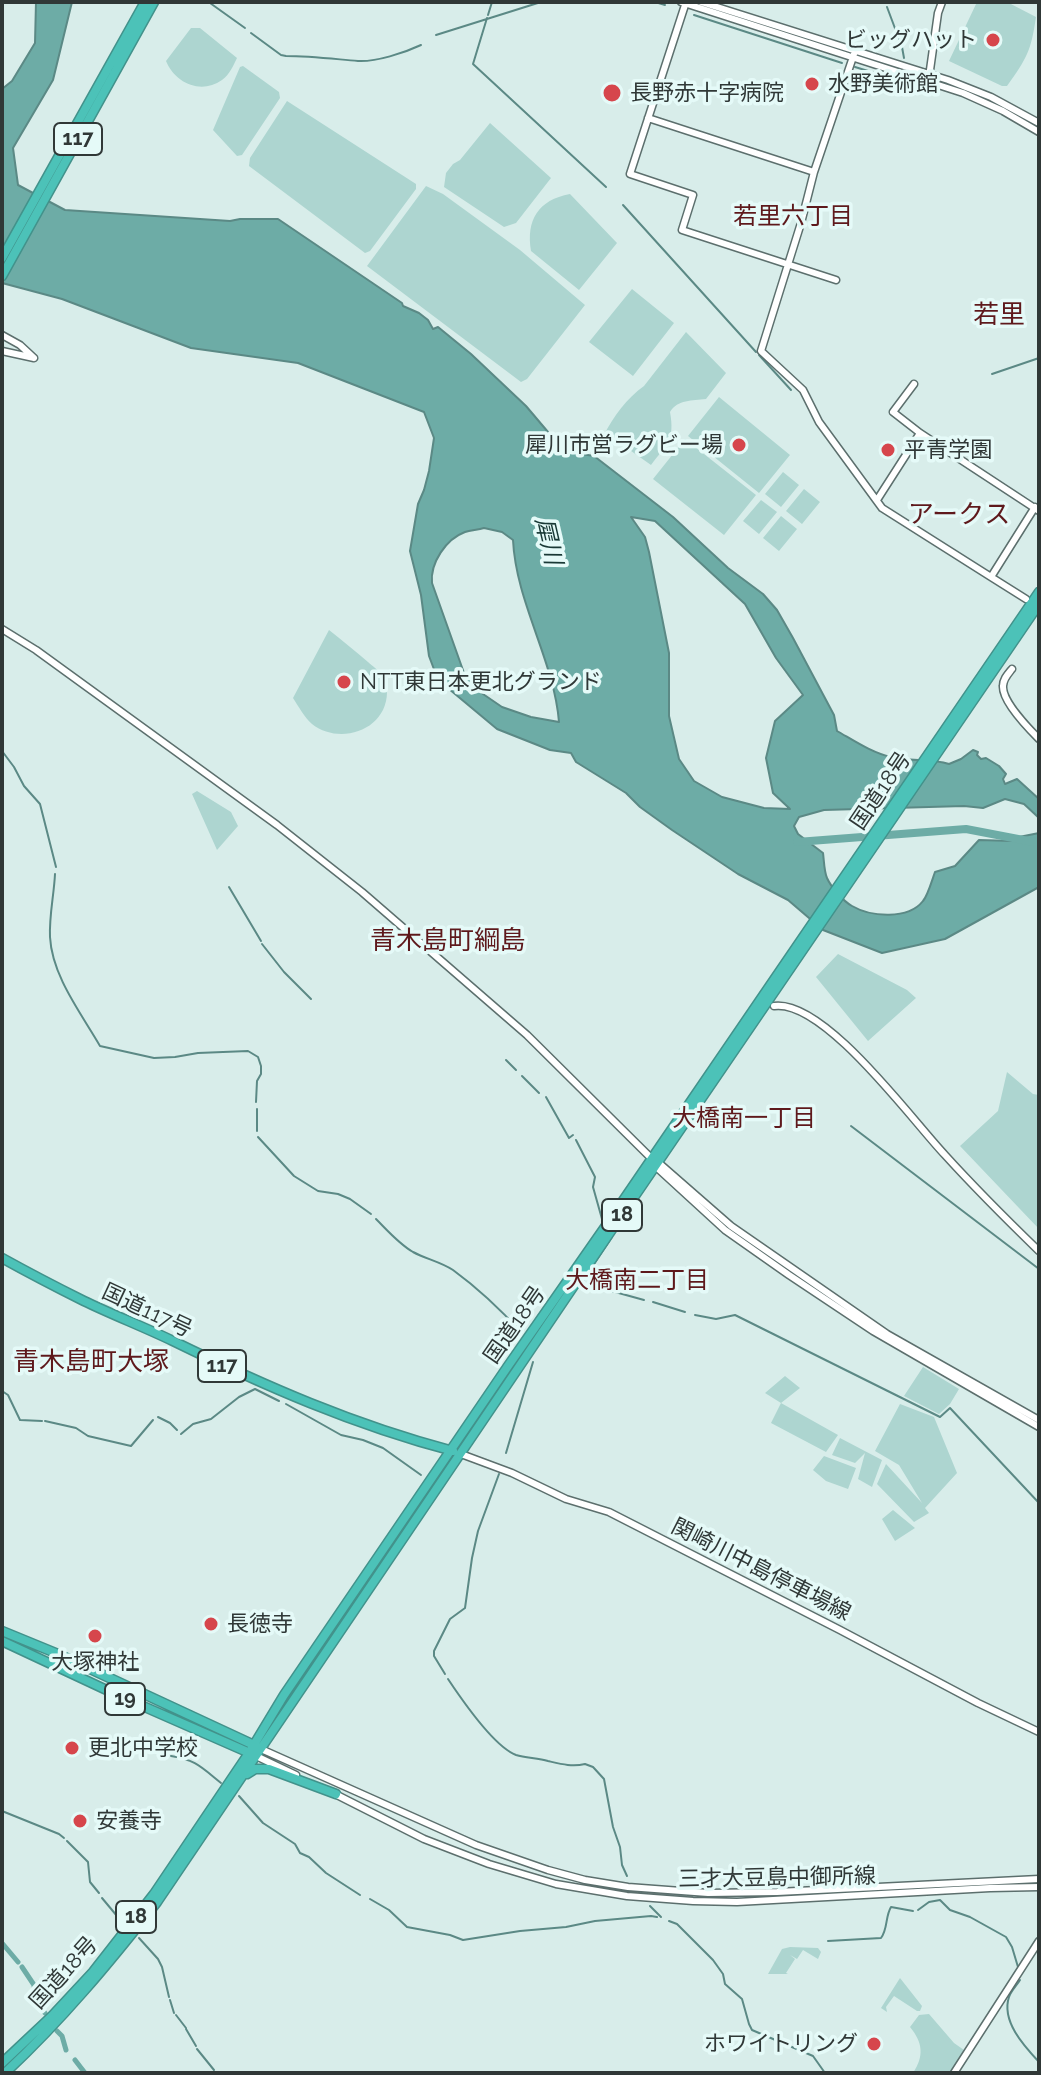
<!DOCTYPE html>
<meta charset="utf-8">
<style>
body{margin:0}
#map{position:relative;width:1041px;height:2075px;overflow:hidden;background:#d8edea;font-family:Raleway,sans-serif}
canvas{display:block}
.frame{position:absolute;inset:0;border:4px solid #303837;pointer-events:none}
</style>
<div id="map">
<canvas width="1041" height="2075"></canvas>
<div class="frame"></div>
</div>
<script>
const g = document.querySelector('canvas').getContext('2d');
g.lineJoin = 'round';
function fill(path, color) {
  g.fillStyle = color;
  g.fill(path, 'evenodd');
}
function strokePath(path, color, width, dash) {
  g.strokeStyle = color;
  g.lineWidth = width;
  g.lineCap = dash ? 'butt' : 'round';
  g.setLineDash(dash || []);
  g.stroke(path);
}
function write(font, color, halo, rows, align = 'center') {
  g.font = font + ' Raleway,"Noto Sans JP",sans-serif';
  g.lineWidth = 7;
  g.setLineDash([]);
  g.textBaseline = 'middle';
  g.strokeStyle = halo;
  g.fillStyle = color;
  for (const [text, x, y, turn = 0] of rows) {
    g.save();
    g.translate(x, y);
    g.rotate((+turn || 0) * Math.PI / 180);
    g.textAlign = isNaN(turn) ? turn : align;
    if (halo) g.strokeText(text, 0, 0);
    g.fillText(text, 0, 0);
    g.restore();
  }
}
fill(new Path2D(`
 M977,2H1007L1036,17C1031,51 1027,58 1007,86H1002L949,61Z
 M191,28H200L237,58C233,66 230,74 222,80C201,95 175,83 166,61Z
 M243,66L279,92L280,98L242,155L237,156L213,130L240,67Z
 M287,101L416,184V189L370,251L365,253L249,166L250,158Z
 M490,123L551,178L516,223L504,227L444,187L446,173L453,164L460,160Z
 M426,186L443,194L520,250L585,305L527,379L521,382L367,266Z
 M570,194L617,243L579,290L531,251C526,220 538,200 570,194Z
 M632,289L674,323L633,376L589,342Z
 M686,332L726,373L706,399C692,401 678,399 670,412C675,440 667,444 651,465L624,446L604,435C613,417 627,398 644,386Z
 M719,397L790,455L759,493L688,436Z
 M685,439L756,495L724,535L653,479Z
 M783,472L799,485L781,507L765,494Z
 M804,489L820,502L802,524L786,511Z
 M761,500L777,512L759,534L743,521Z
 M781,516L797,529L779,551L763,538Z
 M329,630C342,640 355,651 368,662C372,666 379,670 382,675C386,679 387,687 387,692C387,730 340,746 312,724C304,717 299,707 293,698Z
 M197,791L231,812L238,826L217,850L192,794Z
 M838,954L907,990L916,998L868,1041L816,977Z
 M1007,1072L1033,1094L1039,1095V1229L960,1146L998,1111Z
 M923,1367L959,1389L950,1404L939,1414L904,1396Z
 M785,1376L800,1388L781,1403L838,1435L826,1452L771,1423L781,1403L765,1393Z
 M900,1404L934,1417L957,1473L925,1508L929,1513L914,1522L877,1484L886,1464L922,1503L899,1465L875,1451Z
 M840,1438L882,1460L872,1487L858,1479L865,1453L855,1463L832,1455Z
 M824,1456L856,1468L848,1489L826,1481L813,1470Z
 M893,1510L915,1528L895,1541L882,1519Z
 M790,1947L818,1948L821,1952L818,1959L803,1950L797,1959L790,1955L795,1959L786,1973L788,1974H768L782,1949Z
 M900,1978L922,2006L920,2011H917L894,1996L886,2007L887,2012L881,2008Z
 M929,2014L954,2043L964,2050L950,2073H913C924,2056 923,2043 910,2027L919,2015Z`), '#add5d0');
const water = new Path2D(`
 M36,2H72L53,80L13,148L18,185L65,210L230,221L240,219H278L402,303L403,306L419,313L428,320L433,329L438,327L471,354L526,406L548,432L558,447L569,452L594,456L673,517L728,568L763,594L777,610L793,638L834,715L837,731C853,740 872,753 891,757C910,762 930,758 949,764L961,759L973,750L978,752L977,755L981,759L986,758L999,766L1006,774L1003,779L1005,784L1017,779L1039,799V818L1024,804L1005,799L983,808L964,806L824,810L799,817L794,826L798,834L823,853C824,860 824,871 827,878C831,887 843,901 852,906C871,917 908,920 923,901C928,895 932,880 935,872L955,866L979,840L1013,841L1019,837L1039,833V887L945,939L882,953L823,930L788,900L738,874L672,830L640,807L626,793L576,762L571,753L550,750L497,729L449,689L444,680H438L429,656L421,595L410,551L418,504L424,490L429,471L434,438L424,412L298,363L191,348L62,299L2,283V89L12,81L35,43ZM631,517L655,521L745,604L776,658L803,695L775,721L766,758L773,793L790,809L764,808L722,797L694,781L679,759L669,716V653L649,552L645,537ZM484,528L502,532L513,540C516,603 554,660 559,722L531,717L502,707L483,694L464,673L432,583C430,563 446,539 465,532C471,530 478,530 484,528Z`);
fill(water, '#6daca6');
strokePath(water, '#5b8985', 2);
strokePath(new Path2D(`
 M655,2L665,5
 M210,3L245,28
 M887,7L902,47L904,58
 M488,15L492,2
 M694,15L842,63
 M487,18L473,64L606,187
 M251,33L281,55L286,56C310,56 334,59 358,61C376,62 404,53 421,45
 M436,35L541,2
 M855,67L904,82
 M623,205L756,352
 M759,355L791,390
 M992,374L1039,358
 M2,751L14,767L24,786L40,804L56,867
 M55,874C54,895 49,916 50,937C52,976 81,1013 100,1046L154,1058L175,1057L198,1053L248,1051L258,1057L261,1066V1074L257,1081L256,1102
 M229,887L261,941
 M262,944L284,972L311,999
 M506,1060L516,1070
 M522,1076L539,1093
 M546,1097L569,1138L573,1135
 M257,1109V1131
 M851,1126L1039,1269
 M258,1137L294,1176L318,1191L338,1194L350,1199L371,1214
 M576,1140L595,1177L593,1187L602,1219
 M376,1219C387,1230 399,1244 413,1252C426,1259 441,1262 453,1270C479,1289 501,1310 522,1333
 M612,1237L580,1285L584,1288L615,1292L644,1300
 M653,1302L685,1312
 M695,1315L716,1319L735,1315L940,1417L950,1408L1039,1503
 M2,1391L8,1395L20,1420L42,1421
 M286,1404L341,1435L363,1440L383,1448L421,1475
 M158,1417L170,1423L177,1430
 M45,1421L76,1428L88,1436L131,1446L153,1420
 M181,1434L193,1424L211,1419L239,1397L255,1389L279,1401
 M506,1453L533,1362
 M445,1674L434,1656V1651L450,1619L465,1608L472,1558L478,1531L499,1474
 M448,1679C462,1700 493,1746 516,1755C526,1758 538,1758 548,1761C561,1764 572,1767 585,1764L593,1767L604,1779L613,1827L620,1847L622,1865L627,1876
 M171,1756C196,1760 201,1767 221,1783
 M239,1796L263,1823L295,1844L300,1853L309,1857L326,1873L360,1895
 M2,1811L59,1834L64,1838
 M67,1841L88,1862L90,1882L99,1893
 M102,1898L122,1922
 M370,1899L389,1910L407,1927L450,1935L463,1940L520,1931L566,1927L595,1921L651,1916L657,1917
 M650,1906L661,1917
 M918,1910L929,1902L940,1900L950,1910L970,1917L1006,1937L1012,1947L1018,1967
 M669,1921L677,1924L713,1960L723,1974L725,1984L742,1999L749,2024L752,2030L813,2056L825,2073
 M139,1938L158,1959L162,1967L169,1997
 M828,1941L881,1938C888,1929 885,1917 891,1907L913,1911
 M1020,1980C1017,1985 1011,1991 1009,1997C1001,2021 1024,2046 1039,2062
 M170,2000L174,2013
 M176,2015L186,2028
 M186,2029L196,2046
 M197,2049L214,2070
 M216,2072L217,2073`), '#5b8985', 2);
strokePath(new Path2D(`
 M2,1943L18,1962
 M22,1967L34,1985L35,2000L45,2013
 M57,2031L62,2036L66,2050
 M75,2060L85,2073`), '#6daca6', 5);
strokePath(new Path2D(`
 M797,842L966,829L1039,843`), '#6daca6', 8);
const secondary = new Path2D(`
 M681,2L963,93L1003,111L1039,132
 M686,2L630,174L693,195L682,230L836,280
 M701,2L948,80L991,97L1039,123
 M855,51L814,172L801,223L761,351L803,390L819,422L882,508L991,577
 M929,77L938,13L942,2
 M648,118L814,172
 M2,335L20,345L34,358
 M2,351L34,358
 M914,384L893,412L920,433L1039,511
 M877,500L920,433
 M1026,599L991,577L1035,507
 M2,629L36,650L277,825L362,892L527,1035L651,1158L660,1164L731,1226L887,1334L1039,1420
 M1012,669C1008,674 1003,679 1003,686C1002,701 1029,729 1039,739
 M774,1006C824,999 911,1119 945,1155C975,1188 1007,1220 1039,1251
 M654,1165L725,1230L789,1275L873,1331L1039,1427
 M461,1454L512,1473L566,1499L609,1512L840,1630L978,1703L1039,1732
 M261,1749L476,1845L548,1870L585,1880L628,1887L708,1893L777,1892L1039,1879
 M256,1756L296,1775
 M335,1794L424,1839L489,1864L556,1884L627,1896L693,1901L737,1902L990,1888L1039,1887
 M954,2073L1039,1941`);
const highway = new Path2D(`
 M2,258L145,2
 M2,276L154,2
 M2,1258C29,1273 56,1287 84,1301C113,1315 144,1327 173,1341C265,1386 354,1425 453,1451
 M2,1631L58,1654L256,1746
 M2,1641L113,1693L252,1754
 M247,1774L255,1769H269L336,1794
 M2,2063L52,2016L93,1972L154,1894L249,1753L284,1695L508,1366L603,1230L1039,592
 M5,2073C61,2021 110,1962 157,1902L615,1225L1039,604`);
strokePath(secondary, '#5c6f6d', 9);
strokePath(highway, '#42928b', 11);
strokePath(secondary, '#fff', 6);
strokePath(highway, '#4cc2b8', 8);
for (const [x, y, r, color] of [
 [993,40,8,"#d6464c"],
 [812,84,8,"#d6464c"],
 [612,93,10,"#d6464c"],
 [739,445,8,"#d6464c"],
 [888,450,8,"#d6464c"],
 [344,682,8,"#d6464c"],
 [211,1624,8,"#d6464c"],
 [95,1636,8,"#d6464c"],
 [72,1748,8,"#d6464c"],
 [80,1821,8,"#d6464c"],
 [874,2044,8,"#d6464c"]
]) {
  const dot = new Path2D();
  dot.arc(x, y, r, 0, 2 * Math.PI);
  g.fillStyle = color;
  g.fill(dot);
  strokePath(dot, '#e5faf8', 3);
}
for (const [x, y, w] of [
 [78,139,48],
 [622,1215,40],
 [222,1366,48],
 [125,1699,40],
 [136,1917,40]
]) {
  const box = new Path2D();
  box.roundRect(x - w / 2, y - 16, w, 32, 6);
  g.fillStyle = '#e5faf8';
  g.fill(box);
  strokePath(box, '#303837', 2);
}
write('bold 20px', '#303837', null, [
 ["117",78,139],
 ["18",622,1215],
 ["117",222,1366],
 ["19",125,1699],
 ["18",136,1917]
]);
write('22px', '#303837', '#e5faf8', [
 ["ビッグハット",977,40,"right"],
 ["水野美術館",828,84],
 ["長野赤十字病院",630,93],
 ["犀川市営ラグビー場",723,445,"right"],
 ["平青学園",904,450],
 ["NTT東日本更北グランド",360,682],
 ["長徳寺",227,1624],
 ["大塚神社",95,1662,"center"],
 ["更北中学校",88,1748],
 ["安養寺",96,1821],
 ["ホワイトリング",858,2044,"right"]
], 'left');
write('22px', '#303837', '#e5faf8', [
 ["国道18号",881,791,-56],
 ["国道117号",147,1311,25],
 ["国道18号",515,1325,-55],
 ["関崎川中島停車場線",761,1570,27],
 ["三才大豆島中御所線",777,1878,-1],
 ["国道18号",64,1973,-48]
]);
write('24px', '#5e191c', '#e5faf8', [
 ["若里六丁目",793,217],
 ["大橋南一丁目",744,1119],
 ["大橋南二丁目",637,1281]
]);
write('italic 24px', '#193936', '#e5faf8', [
 ["犀川",548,541,77]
]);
write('26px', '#5e191c', '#e5faf8', [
 ["若里",999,315],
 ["アークス",959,515],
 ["青木島町綱島",448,941],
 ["青木島町大塚",91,1362]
]);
</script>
